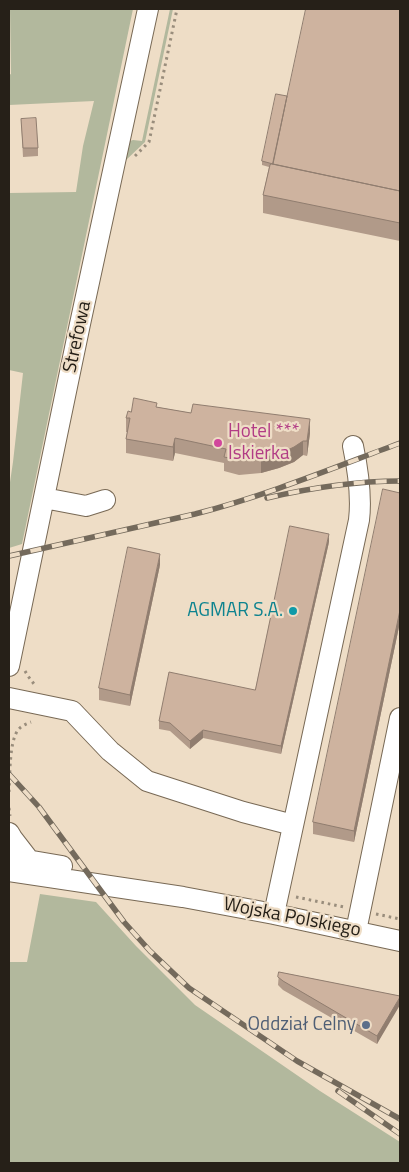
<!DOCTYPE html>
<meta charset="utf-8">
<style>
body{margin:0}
#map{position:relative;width:409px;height:1172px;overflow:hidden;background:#eeddc6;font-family:"Titillium Web",sans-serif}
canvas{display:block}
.frame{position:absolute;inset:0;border:10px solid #262018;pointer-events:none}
</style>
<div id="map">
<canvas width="409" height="1172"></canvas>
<div class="frame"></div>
</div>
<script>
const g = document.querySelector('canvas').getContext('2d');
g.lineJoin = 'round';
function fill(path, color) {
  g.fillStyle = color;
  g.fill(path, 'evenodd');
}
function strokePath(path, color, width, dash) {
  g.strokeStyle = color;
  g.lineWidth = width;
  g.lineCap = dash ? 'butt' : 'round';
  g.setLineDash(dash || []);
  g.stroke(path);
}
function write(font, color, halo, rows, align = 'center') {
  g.font = font + ' "Titillium Web",sans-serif';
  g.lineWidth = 4.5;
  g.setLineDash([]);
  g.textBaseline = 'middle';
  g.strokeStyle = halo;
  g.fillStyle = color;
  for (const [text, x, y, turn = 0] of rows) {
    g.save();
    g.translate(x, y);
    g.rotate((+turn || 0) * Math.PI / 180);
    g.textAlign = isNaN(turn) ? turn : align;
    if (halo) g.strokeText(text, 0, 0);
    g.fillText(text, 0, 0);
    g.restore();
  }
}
fill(new Path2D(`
 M10,9H133L22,544L9,548V489L13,462L23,373L9,370V193L76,192L83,146L94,101L9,105V75L11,74Z
 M170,9H173L145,142L125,161L130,141L133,140L142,141Z
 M40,894L96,902L136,946L195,1005L320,1091L400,1142V1163H9V962H27Z`), '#b2b89d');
const minor = new Path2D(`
 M44,498L86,506L105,500
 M9,666L80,324L148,9
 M9,698L72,711L110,751L147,781L243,812L293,825
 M9,833L12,838L29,860
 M9,857L62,866
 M9,871L183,897L274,914L400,941
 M274,914L359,520C362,495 358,470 353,446
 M356,931L400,718`);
strokePath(minor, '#786955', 22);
strokePath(new Path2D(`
 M135,156L149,142L177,9
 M25,671L28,676L34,684
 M9,792C10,777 9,742 18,730C21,726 26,724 31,722
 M9,808L10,816
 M296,897L344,907
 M376,914L400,919`), '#998d7c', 3, [2.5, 4]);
strokePath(minor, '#fff', 20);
const rail = new Path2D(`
 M267,498C310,488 355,481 400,481
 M9,556L195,514C265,496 333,468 400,443
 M9,774L39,807L124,922L150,951L189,988L297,1061L400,1119
 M338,1091L400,1134`);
strokePath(rail, '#746a5c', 5.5);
strokePath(rail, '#eeddc6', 4, [11]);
fill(new Path2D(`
 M400,9V241L263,213V195L269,167L262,165V161L287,96Z
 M21,119L38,148V156L23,157Z
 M157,407L191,413L310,433L307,456L303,455L294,462L279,468L261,473L239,475L224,471V463L175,453L173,461L126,453V439L127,432H126V418L131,412Z
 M400,493V622L354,842L313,834V822Z
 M329,542L281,754L203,738L190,749L170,731L159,729V721L255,690Z
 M160,565L130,706L99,700V688Z
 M279,972L400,996L377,1044L283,990L278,985Z`), '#b19a89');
fill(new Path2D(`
 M310,419V433L307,456V441Z
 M175,438V453L173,461V447Z
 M303,441V455L294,462L279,468L261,473V458Z
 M329,534V542L281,754V746Z
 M160,554V565L130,706V695Z
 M400,610V622L354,842V831Z
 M203,730V738L190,749V741Z
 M400,997V1005L377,1044V1036Z`), '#907d6f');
const building = new Path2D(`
 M306,9H400V191L273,164Z
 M276,94L287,96L273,164L262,161Z
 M36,118L38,148H23L21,119Z
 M272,164L400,191V223L263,195L270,165Z
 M134,398L157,403L156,407L191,413L193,404L310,419L307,441H303L294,447L279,454L261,458L239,460L224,457L226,449L175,438L173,447L126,439L130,418H126L128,411L131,412Z
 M383,489L400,493V610L354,831L313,822Z
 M290,526L329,534L281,746L203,730L190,741L170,723L159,721L169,672L255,690Z
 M128,547L160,554L130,695L99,688Z
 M279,972L400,996V997L377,1036L283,981L278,977Z`);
fill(building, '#ceb39f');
strokePath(building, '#907d6f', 1);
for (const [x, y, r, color] of [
 [218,443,5,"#d1479c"],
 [293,611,5,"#0f9aa8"],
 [366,1025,5,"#5c6f8a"]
]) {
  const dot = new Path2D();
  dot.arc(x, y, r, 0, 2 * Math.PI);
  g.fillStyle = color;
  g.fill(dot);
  strokePath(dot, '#eeddc6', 2);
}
write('19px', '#262018', '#eeddc6', [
 ["Strefowa",78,337,-78],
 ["Wojska Polskiego",292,918,11]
]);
write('19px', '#b23c85', '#eeddc6', [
 ["Hotel ***",228,432],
 ["Iskierka",228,454]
], 'left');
write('19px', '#0d838f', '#eeddc6', [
 ["AGMAR S.A.",283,611]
], 'right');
write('19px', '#4e5e75', '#eeddc6', [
 ["Oddział Celny",356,1025]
], 'right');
</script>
